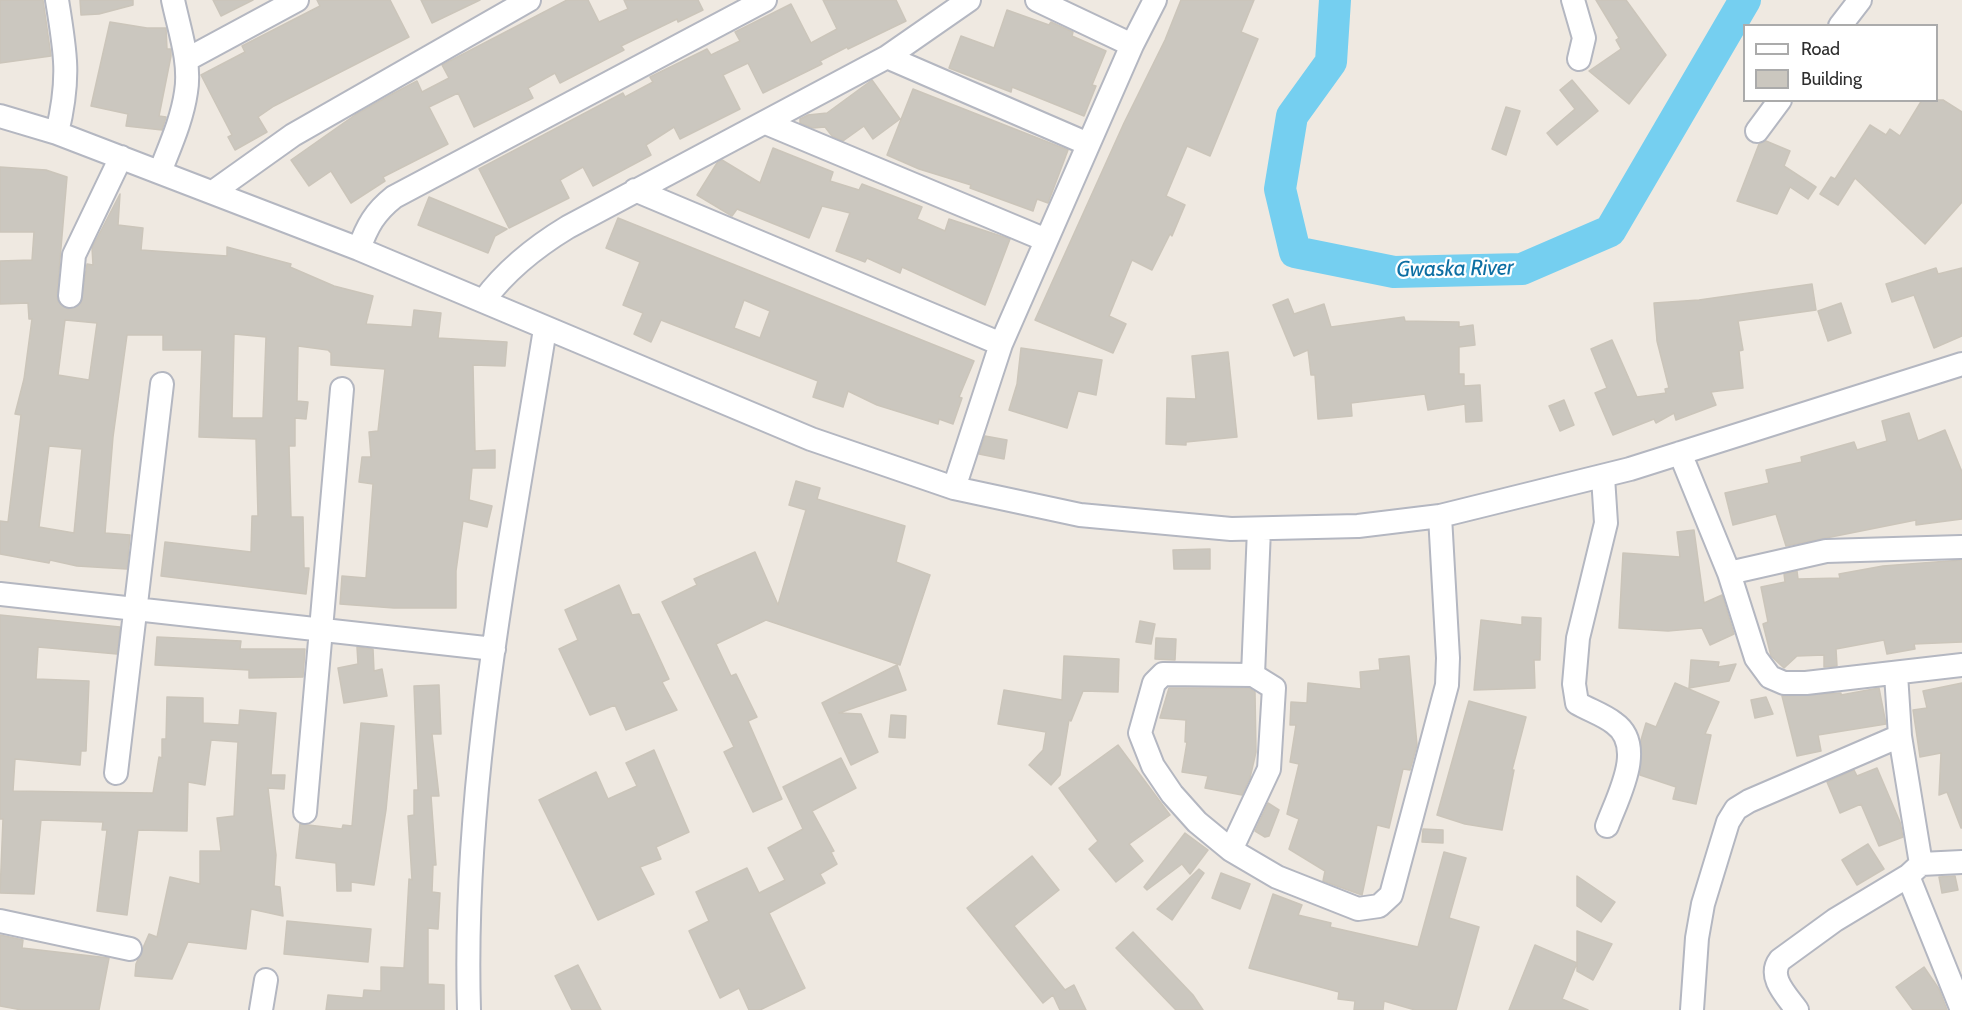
<!DOCTYPE html>
<style>
body{margin:0}
#map{position:relative;width:1962px;height:1010px;overflow:hidden;background:#efe9e1;font-family:Cabin,sans-serif}
canvas{display:block}
.legend{position:absolute;left:1743px;top:24px;width:195px;height:78px;box-sizing:border-box;background:#fff;border:2px solid #ababab;margin:0;padding:8px 10px;list-style:none;font-size:18px;color:#2e2e2e}
.legend li{display:flex;align-items:center;gap:12px;height:30px}
.legend b{width:30px;border:2px solid #ababab}
</style>
<div id="map">
<canvas width="1962" height="1010"></canvas>
<ul class="legend">
<li><b style="height:8px;background:#fff"></b>Road</li>
<li><b style="height:16px;background:#cbc7bf"></b>Building</li>
</ul>
</div>
<script>
const g = document.querySelector('canvas').getContext('2d');
g.lineJoin = 'round';
function strokePath(path, color, width, dash) {
  g.strokeStyle = color;
  g.lineWidth = width;
  g.lineCap = dash ? 'butt' : 'round';
  g.setLineDash(dash || []);
  g.stroke(path);
}
function fill(path, color) {
  g.fillStyle = color;
  g.fill(path, 'evenodd');
}
function write(font, color, halo, rows, align = 'center') {
  g.font = font + ' Cabin,sans-serif';
  g.lineWidth = 4.5;
  g.setLineDash([]);
  g.textBaseline = 'middle';
  g.strokeStyle = halo;
  g.fillStyle = color;
  for (const [text, x, y, turn = 0] of rows) {
    g.save();
    g.translate(x, y);
    g.rotate((+turn || 0) * Math.PI / 180);
    g.textAlign = isNaN(turn) ? turn : align;
    if (halo) g.strokeText(text, 0, 0);
    g.fillText(text, 0, 0);
    g.restore();
  }
}
strokePath(new Path2D(`
 M1335,0L1331,62L1292,116L1280,189L1295,252L1394,272L1522,269L1610,231L1745,0`), '#75cff0', 32);
const building = new Path2D(`
 M0,0H43L51,56L0,63Z
 M80,0H133V5L99,14L81,15Z
 M213,0H253L221,16Z
 M317,0H390L409,37L274,106L258,117L267,132L235,150L228,137L232,135L201,75L245,52L242,46L320,6Z
 M421,0H480L432,23Z
 M567,0H588L599,22L628,9L624,0H698L703,10L678,22L677,19L621,46L624,50L560,83L555,73L528,88L533,98L474,127L458,93L429,107L448,144L383,177L385,181L351,203L331,171L309,186L291,160L355,115L394,93L417,81L422,92L449,78L442,65Z
 M823,0H896L906,21L848,49L847,47L820,61L822,64L763,93L748,63L723,75L740,109L680,139L674,127L646,145L651,155L593,186L583,167L560,180L569,198L509,228L479,169L623,93L625,97L653,82L650,77L707,49L711,55L740,41L735,32L791,4L811,43L837,29Z
 M1181,0H1254L1241,32L1258,39L1210,156L1187,146L1166,196L1185,205L1172,236L1170,234L1152,270L1132,260L1109,316L1126,324L1113,353L1035,320L1124,123L1165,40Z
 M1596,0H1626L1666,55L1629,104L1589,71L1621,49L1616,40L1619,38Z
 M1007,10L1049,25L1051,22L1073,32L1072,36L1106,51L1092,85L1096,86L1084,116L1012,87L1011,92L949,68L961,36L994,48Z
 M110,22L147,28H166L167,49H171V56L159,116L166,117L162,130L126,126L128,114L91,106Z
 M872,80L900,119L873,139L864,126L843,141L832,136L825,127L813,128L800,123V119L808,115L827,113Z
 M1572,80L1598,111L1557,145L1547,133L1575,109L1560,90Z
 M913,89L1068,150L1048,203L1037,199L1033,211L970,188L971,185L919,169L887,155Z
 M1922,100H1943L1962,112V202L1925,244L1855,178L1838,205L1820,194L1831,177L1835,179L1870,125L1886,135L1890,129L1900,136Z
 M1506,107L1520,111L1506,155L1492,149Z
 M1766,141L1790,151L1784,166L1816,187L1808,199L1790,187L1777,214L1737,201L1759,144Z
 M773,148L833,172L830,181L859,190L862,184L922,207L917,219L945,231L949,219L1010,239L985,305L902,267L900,273L867,258L865,262L836,251L850,213L822,206L809,238L737,209L732,216L697,195L717,163L722,160L760,183Z
 M0,167L46,170L67,177L57,295L58,302L68,309L81,303L87,264L93,265L92,248L120,194L118,225L143,228L141,250L227,256V247L291,264L290,267L334,286L373,296L366,324L412,327L414,310L441,313L438,338L507,342L505,366L473,365L475,451L495,450V468H472L469,500L492,506L487,527L463,521L456,571V608H394L340,604L342,576L366,578L373,484L359,482L362,457H371L369,432L378,431L385,369L331,365V353L328,350L298,346L297,401L308,402L306,419L295,418V446H289L291,517H303L304,568H309L306,594L161,576L165,542L251,552L252,516H258L256,439L199,437L202,350H163V335H127L113,437L105,533L130,535L127,569L77,566L50,560L49,563L0,554V521L8,522L21,415L15,414L24,379L32,319H29L28,303L0,304V261L32,260L34,232H0ZM65,320L97,323L89,380L58,375ZM234,334L266,337L263,418H232ZM49,446L82,449L74,533L39,527Z
 M429,197L507,229L495,236L488,253L418,225Z
 M618,218L974,361L959,397L962,398L953,424L939,419L938,424L877,405L848,391L843,407L813,397L818,381L661,320L651,342L634,334L643,313L623,305L640,262L606,248ZM744,300L770,311L760,338L734,328Z
 M1936,268L1938,274L1962,268V336L1934,348L1914,295L1892,302L1886,284Z
 M1812,284L1816,310L1738,321L1743,350L1739,351L1743,388L1711,392L1716,405L1676,420L1674,413L1656,423L1654,419L1613,435L1595,393L1607,388L1591,349L1612,340L1637,397L1666,393L1665,389L1669,388L1657,341L1654,303L1699,300Z
 M1288,299L1294,314L1324,304L1331,327L1404,317L1405,321L1459,322V327L1473,325L1475,345L1459,347V374H1464V386L1480,385L1482,421L1466,422L1465,404L1428,410L1425,394L1351,403L1352,416L1318,419L1315,375H1311L1308,350L1294,356L1273,305Z
 M1841,303L1851,333L1828,341L1818,311Z
 M1021,348L1102,360L1096,395L1078,391L1067,428L1009,410L1017,384Z
 M1228,352L1237,437L1186,442V445L1166,444L1167,398L1196,399L1192,356Z
 M1564,400L1574,425L1560,431L1549,406Z
 M1909,413L1918,441L1945,430L1962,472V519L1916,525V520L1786,546L1776,514L1733,525L1725,493L1769,483L1766,470L1802,462L1801,457L1854,442L1857,450L1887,441L1882,421Z
 M985,436L1007,440L1004,459L979,454Z
 M796,481L820,488L817,499L905,526L896,562L930,575L900,665L766,620L716,644L731,676L736,674L757,717L748,721L782,799L753,812L724,752L734,747L662,602L697,585L694,579L755,552L778,605L806,510L789,505Z
 M1694,530L1704,603L1722,595L1734,634L1710,645L1702,628L1668,631L1619,628L1623,553L1680,557L1677,532Z
 M1210,549V569H1174L1173,550Z
 M1962,560V642L1914,644L1915,649L1887,654L1884,640L1836,649L1837,666L1824,667V655L1797,656L1784,668L1771,656L1763,624L1768,622L1761,587L1785,582L1784,574L1797,571L1798,579L1840,578L1839,574L1883,566Z
 M619,585L632,615L639,614L669,679L662,682L677,710L626,730L615,705L590,715L559,649L578,640L565,610Z
 M0,615L120,627L117,654L38,647L36,679L89,681L86,751H81L80,765L15,759L13,791L153,793L159,757L162,758V739H166L167,697L203,698V723L239,725L240,710L276,713L271,775H285L284,789L268,788L276,855L274,886L280,887L283,916L251,909L246,949L188,942L172,979L135,976L136,964L149,934L157,937L170,877L200,884V851H221L217,818L234,816L238,742L211,740L205,785L188,782L187,831L138,830L127,915L97,911L107,830H102L103,822L41,820L34,894L0,893L3,819H0Z
 M1522,617L1541,618L1540,660H1534L1535,688L1474,690L1481,620L1522,625Z
 M1140,621L1155,624L1151,644L1136,642Z
 M157,637L241,641L240,649H305L303,677L249,678V670L155,665Z
 M1156,638L1176,639L1175,660L1155,659Z
 M357,647L373,649L374,671L382,669L387,696L344,703L338,668L358,664Z
 M1064,656L1119,659L1118,692L1083,691L1071,721L1069,720L1060,775L1051,785L1029,765L1043,750L1046,732L998,724L1004,690L1062,700Z
 M1409,656L1417,745L1410,770L1403,769L1389,828L1377,825L1362,895L1323,881L1325,871L1289,849L1299,819L1287,814L1299,764L1290,762L1296,725H1290L1291,702L1307,703L1308,683L1361,689L1360,672L1380,670L1379,659Z
 M1691,660L1719,662L1718,667L1736,664L1729,681L1689,688Z
 M897,665L906,690L839,713L861,714L878,752L851,765L822,703Z
 M1675,683L1719,702L1705,734L1711,735L1696,804L1673,799L1676,787L1640,775L1641,740L1646,723L1656,727Z
 M1962,683V828H1961L1947,792L1939,795L1941,753L1920,757L1913,710L1927,708L1923,691Z
 M439,685L441,734H432L439,796H431L436,865H433L432,892L440,893L438,929L428,928V984L444,985V1010H326L328,995L363,998L364,990L381,991V967L404,968L409,879L412,880L408,816L414,815V790H418L414,686Z
 M1169,688H1249L1255,692L1256,752L1250,778L1242,795L1205,788L1208,776L1182,772L1187,742H1185L1186,720L1160,718Z
 M1879,688L1886,724L1818,735L1821,751L1797,756L1782,696L1841,693V695Z
 M1766,697L1773,714L1755,718L1751,700Z
 M1469,701L1526,717L1512,770H1514L1502,830L1465,824L1437,815Z
 M891,715L906,716L905,738L889,737Z
 M361,723L394,726L386,810L374,885L351,882V891H337L336,863L296,858L300,824L342,829L343,825L352,826Z
 M1118,745L1170,815L1129,844L1143,861L1116,882L1089,849L1098,841L1059,788Z
 M654,750L689,832L656,847L661,859L640,867L654,894L598,920L539,800L596,772L608,799L637,786L626,763Z
 M841,758L856,788L812,811L834,851L831,852L837,864L820,874L825,883L769,913L805,988L760,1010H749L739,988L720,998L689,931L709,921L696,892L747,868L759,893L785,880L768,848L803,829L783,787Z
 M1877,768L1900,822L1903,837L1879,846L1861,804L1840,813L1827,782L1854,770L1857,776Z
 M1268,803L1279,810L1269,836L1265,837L1255,831Z
 M1423,829L1443,830V843L1422,842Z
 M1185,833L1208,850L1190,874L1182,864L1147,890L1144,887Z
 M1868,844L1884,869L1857,885L1842,860Z
 M1444,852L1466,858L1449,918L1479,927L1456,1010H1415L1384,1001L1383,1010H1354L1355,1001L1338,999L1339,992L1249,968L1273,894L1302,905L1298,915L1331,923L1330,927L1418,947Z
 M1032,856L1059,890L1014,926L1065,990L1074,985L1086,1010H1060L1053,995L1043,1003L967,908Z
 M1199,869L1204,873L1172,920L1157,909Z
 M1221,873L1250,884L1240,909L1212,898Z
 M1577,876L1615,902L1601,922L1577,906Z
 M1955,876L1958,890L1942,893L1939,877Z
 M287,921L371,929L368,962L284,954Z
 M1577,931L1612,944L1593,980L1577,971Z
 M1133,932L1193,995L1203,1010H1176L1116,948Z
 M0,935L23,940L22,948L109,958L99,1010H22L0,1006Z
 M1535,945L1577,963L1562,999L1588,1010H1509Z
 M578,965L601,1010H572L555,976Z
 M1924,967L1939,989L1947,1010H1913L1896,987Z`);
fill(building, '#cbc7bf');
strokePath(building, '#cbc5ba', 1.5);
const minor = new Path2D(`
 M1037,0L1132,45
 M1573,0L1584,38L1579,59
 M1840,26L1860,0
 M887,57L1088,144
 M186,60L297,0
 M0,116L57,133L359,249L811,439L954,488L1080,515L1231,529L1358,526L1440,516L1630,469L1962,364
 M766,123L1046,240
 M1757,131L1780,100
 M57,133C70,79 66,54 57,0
 M160,172C170,146 182,120 186,92C191,62 179,29 173,0
 M635,190L1001,344
 M213,192L293,135L529,0
 M359,249C367,226 375,212 394,197L765,0
 M70,296L74,255L121,157
 M484,300C507,269 535,247 568,227L887,57L969,0
 M1680,453L1729,573L1756,658L1770,677L1784,683H1806L1962,665
 M1603,477L1606,523L1578,638L1574,684L1577,703C1589,710 1604,715 1614,723C1647,746 1617,798 1607,826
 M954,488L1001,344L1132,45L1155,0
 M1729,573L1826,551L1961,547
 M0,594L494,649
 M1896,674L1900,736L1921,864
 M1253,675L1259,529
 M116,773L162,384
 M305,812L342,389
 M1231,850L1269,769L1274,688L1253,675L1163,674L1154,683L1140,733L1153,766L1172,794L1197,822L1231,850L1277,877L1358,909L1379,906L1391,895L1447,685L1448,658L1440,516
 M1908,876L1962,1010
 M0,921L130,949
 M261,1010L266,980
 M469,1010C462,781 509,554 545,329
 M1692,1010L1697,938L1703,904L1728,822L1736,809L1749,801L1900,736
 M1797,1010C1787,996 1767,977 1780,960L1835,920L1908,876L1921,864L1962,862`);
strokePath(minor, '#b4b7c1', 26);
strokePath(minor, '#fff', 22);
write('italic 22px', '#0d6fa3', '#fff', [
 ["Gwaska River",1455,269,-1]
]);
</script>
